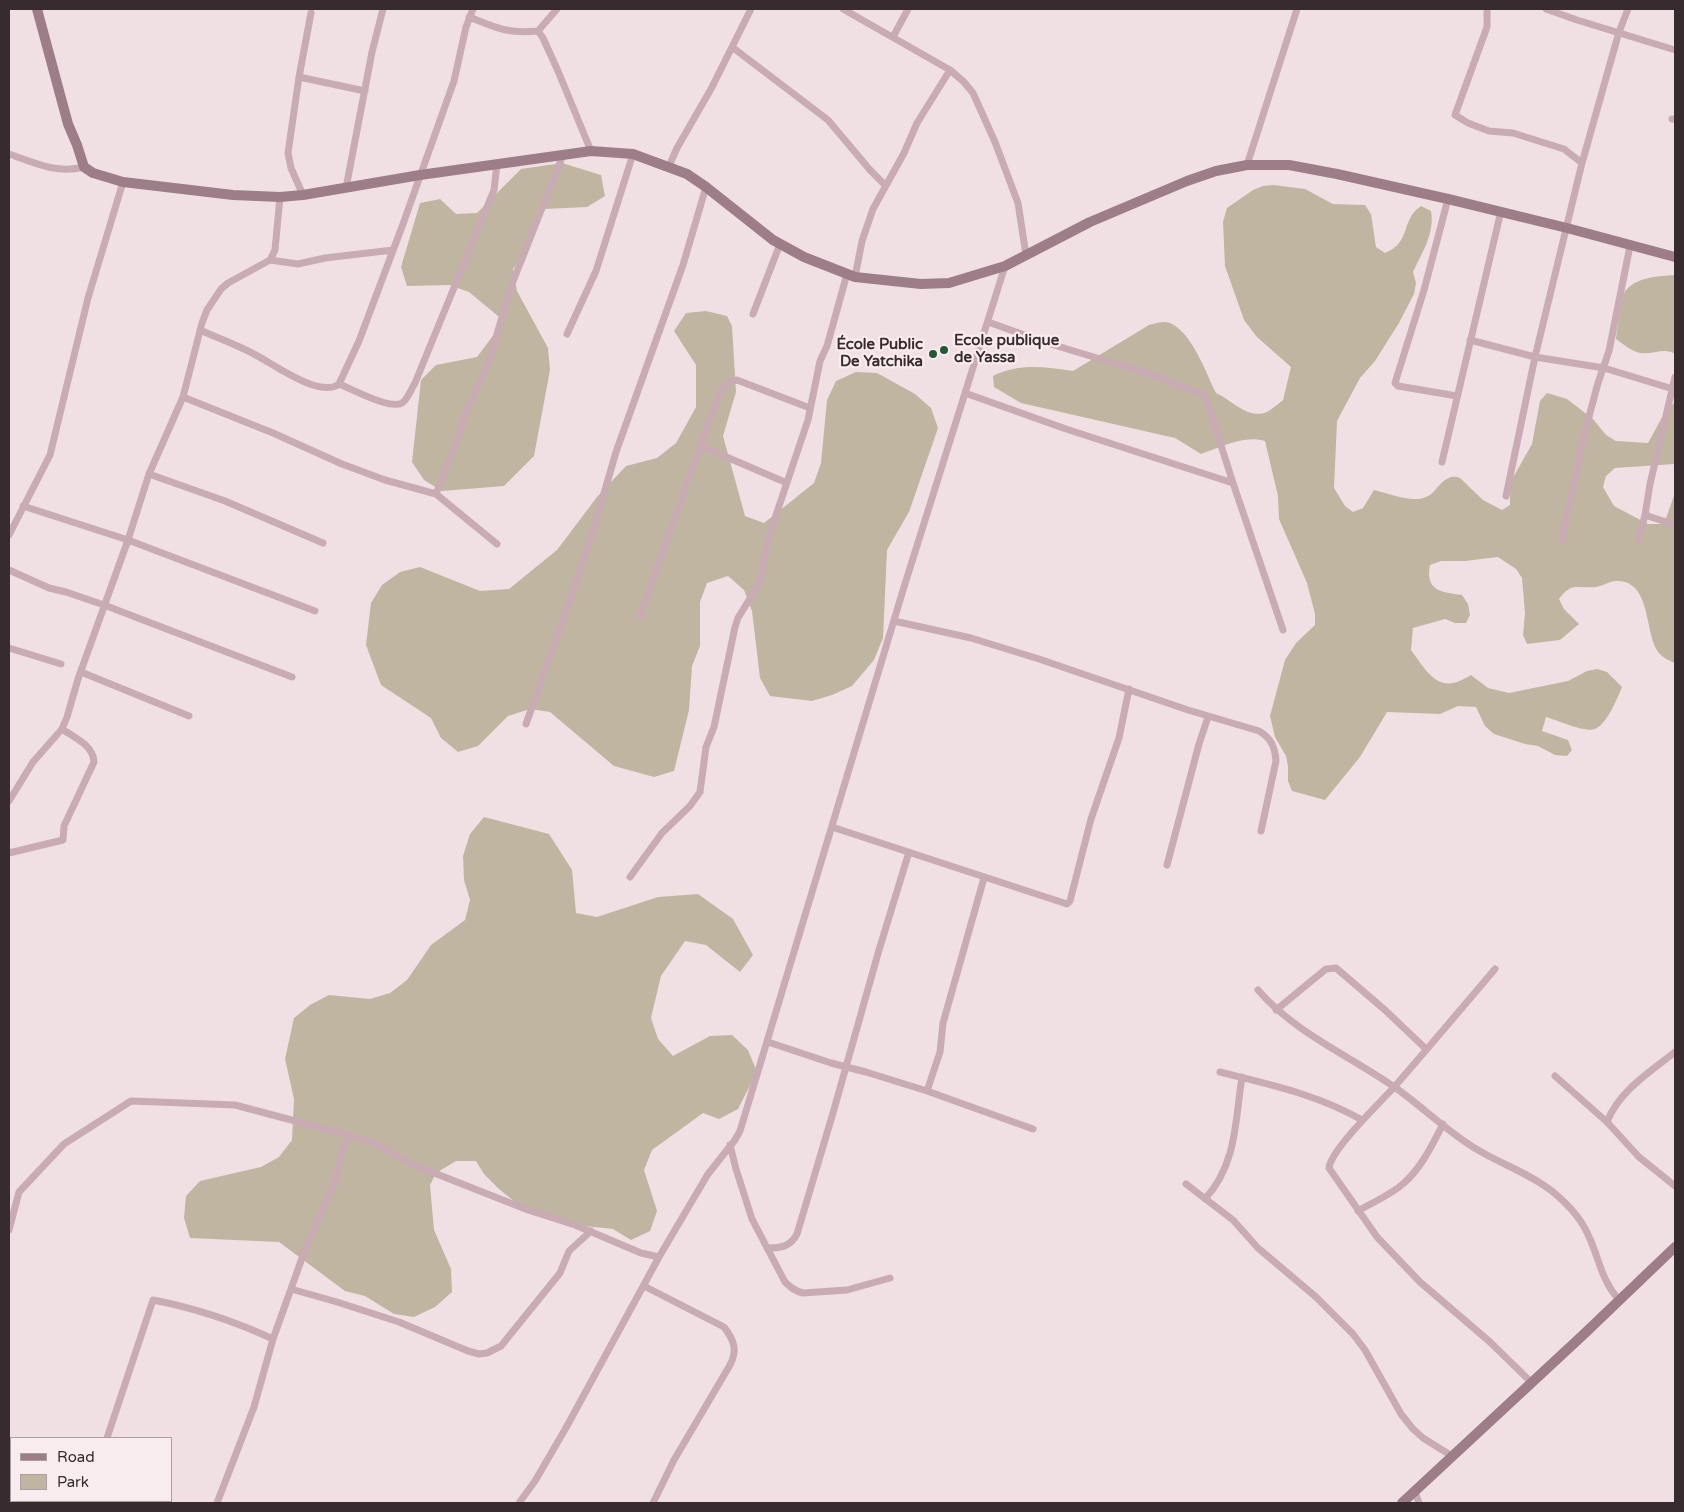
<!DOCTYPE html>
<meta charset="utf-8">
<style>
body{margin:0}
#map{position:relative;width:1684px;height:1512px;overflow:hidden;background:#f1e0e3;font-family:"Varela Round",sans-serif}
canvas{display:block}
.frame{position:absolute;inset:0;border:10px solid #382b30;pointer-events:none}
.legend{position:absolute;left:10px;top:1437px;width:162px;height:65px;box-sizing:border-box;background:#f9ecee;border:1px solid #ac9fa2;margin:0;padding:6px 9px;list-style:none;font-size:15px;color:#382b30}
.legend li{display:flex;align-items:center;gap:10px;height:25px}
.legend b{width:25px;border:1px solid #ac9fa2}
</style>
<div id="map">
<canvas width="1684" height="1512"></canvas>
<div class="frame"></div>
<ul class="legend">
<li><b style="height:6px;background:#9d7e88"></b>Road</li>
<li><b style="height:14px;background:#c0b5a0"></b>Park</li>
</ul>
</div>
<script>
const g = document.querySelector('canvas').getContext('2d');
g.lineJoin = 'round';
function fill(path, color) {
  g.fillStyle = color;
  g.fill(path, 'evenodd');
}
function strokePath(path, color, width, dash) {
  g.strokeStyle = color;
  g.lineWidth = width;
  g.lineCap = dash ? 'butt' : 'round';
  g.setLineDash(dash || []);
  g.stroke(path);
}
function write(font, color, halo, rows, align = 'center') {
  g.font = font + ' "Varela Round",sans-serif';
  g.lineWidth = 4.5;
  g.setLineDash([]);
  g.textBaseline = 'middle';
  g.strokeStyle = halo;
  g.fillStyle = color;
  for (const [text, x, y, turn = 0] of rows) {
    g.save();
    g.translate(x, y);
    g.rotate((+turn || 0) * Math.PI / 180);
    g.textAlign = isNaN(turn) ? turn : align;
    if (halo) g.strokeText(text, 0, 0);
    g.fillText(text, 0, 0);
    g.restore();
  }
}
fill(new Path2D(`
 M562,163L601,175L605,196L587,207L544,209L528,249L513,269L517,291L548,348L550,370L534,456L504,486L442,491L424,480L412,462L421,380L436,365L477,357L504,321L469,292L449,285L407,286L401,267L420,203L440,199L456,214L477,213L521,169Z
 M1273,185L1305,189L1333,204L1365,205L1371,214L1376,247L1385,253C1412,242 1400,220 1421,206L1431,211C1435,233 1422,253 1413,272L1416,283L1414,294L1399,323L1375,361L1360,378L1337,421L1334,488L1345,506L1353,512L1363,508L1374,490C1386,493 1405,500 1417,499C1436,498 1436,483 1449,478C1452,476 1457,477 1460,478L1483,500L1502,510L1510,505V483L1532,444L1540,401L1547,393L1567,399L1593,419L1606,435L1616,441L1648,443L1665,412L1675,402V464L1615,468L1606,476L1603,487L1614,506L1648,524H1664L1675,493V663C1670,661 1663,658 1659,653C1644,634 1652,582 1618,581C1611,580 1603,586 1596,587C1577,589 1572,581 1559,599L1564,609L1579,624L1560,640L1527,644L1523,635L1525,613L1522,578L1516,569L1498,557L1465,561H1441L1430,565C1425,591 1441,592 1462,595L1468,604L1470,615L1466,623H1455L1445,619L1413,628L1411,650C1421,663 1433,687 1453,683C1459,682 1466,678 1471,675L1488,688L1509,693L1568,681L1587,671L1597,669L1607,672L1622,687C1617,699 1607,724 1595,729C1585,733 1557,720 1546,717L1542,731L1568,740L1572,750L1567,756L1555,755L1538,746L1525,744L1494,734L1485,726L1476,707L1458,706L1440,714L1387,712L1360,757L1325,800L1292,791L1288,781V766L1286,756L1275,737L1270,716L1285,660L1296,643L1315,625V614L1307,583L1279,519L1278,496L1265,441C1243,435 1222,447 1201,454L1175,438L1021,403L994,387L993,376C1019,363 1045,367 1073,371L1149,325C1157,323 1165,320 1172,324C1193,335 1206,373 1216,393C1232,400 1248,420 1267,412C1272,409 1278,404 1283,400L1291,367L1257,337L1244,320L1225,266L1223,222L1227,208L1253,190L1263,186Z
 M1674,275L1675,354C1665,347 1652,355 1640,353C1631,351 1623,344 1616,339C1617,332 1622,296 1624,293C1634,277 1659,276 1674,275Z
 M706,311L727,316L732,326L736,392L723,436L745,516L764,523L814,483L821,463L827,400L836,381L856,372L877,373L915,394L931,408L938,428L909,512L887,550L883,638L874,660L852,686L832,695L812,701L770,696L760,678L752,611L744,590L728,576L707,583L700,602V646L692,666L689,710L674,771L654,777L614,766L550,712L530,709L508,716L478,746L458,752L441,738L431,718L381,685L366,645L371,603L382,585L400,572L420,567L480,591L509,589L557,550L597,497L626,466L657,458L676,443L696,407V365L674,331L686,313Z
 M484,817L549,834L572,870L576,913L597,917L658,897L698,894L733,919L753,955L740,972L706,945L685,941L661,976L651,1018L658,1039L673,1056L710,1036L732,1035L748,1050L757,1072L738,1109L719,1119L703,1113L652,1150L644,1170L657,1211L650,1231L631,1240L613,1229L575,1225L515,1202L499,1189L484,1174L476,1161H456L436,1173L430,1185L434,1230L451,1269L452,1292L435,1307L414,1317L394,1314L365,1296L345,1291L279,1242L190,1238L184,1218L186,1196L200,1181L261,1167L279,1157L292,1140L294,1099L285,1059L294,1018L310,1005L329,995L370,999L390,993L407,980L431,945L465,920L470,900L464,880L463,856L470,834Z`), '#c0b5a0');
strokePath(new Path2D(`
 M843,9L950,70L964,82L973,93L995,142L1018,203L1026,255
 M1487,9V27L1455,115L1468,123L1489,131L1513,133L1564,149L1582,163
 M1546,9L1577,20L1675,50
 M469,17C497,28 507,34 538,31L543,38L558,71L591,151
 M538,31L557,9
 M893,37L908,9
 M732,47L828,120L870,170L885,185
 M299,77L365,91
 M1672,119H1675
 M9,154C35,163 56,174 84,167
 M1247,165L1297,9
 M669,166L677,148L711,89L751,9
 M346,188L372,52L383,9
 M303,195L291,168L288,153L299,77L311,13
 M1448,199L1424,290L1395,383L1398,386L1457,396
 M270,260L298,264L325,258L393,250
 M855,277L862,241L873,209L904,153L917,123L950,70
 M753,314L780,244
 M988,322L1044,342L1150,374L1205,395L1233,483L1283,630
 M200,330C218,338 237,345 254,354C272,363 320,399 339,384L359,341L403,224L454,81L466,27L473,9
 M567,334L596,271L633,154
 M1470,340L1535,357L1604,368L1673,389
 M339,384C352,389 390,410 402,403C408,399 411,389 415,383L494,190L497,164
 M965,393L1066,429L1233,483
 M183,397L273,433L342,464L385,480L436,494L497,544
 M701,446L787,483
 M1442,462L1501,211
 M149,474L225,501L323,543
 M436,494L456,443L466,412L488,364L512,284L563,155
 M1506,496L1535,357L1582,163L1619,32L1628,9
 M23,506L128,540L315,611
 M1645,515L1675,525
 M9,535L50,455L88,298L123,182
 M1562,540L1584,435L1598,383L1609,351L1630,246
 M1638,541L1645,515L1650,484L1675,377
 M9,570L49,588L66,592L104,605L292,677
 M640,616L711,416C716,404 721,380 737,380L810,408
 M894,621L971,638L1039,659L1188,710L1259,731C1271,738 1275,747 1276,761L1261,831
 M9,648L61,664
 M81,672L189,716
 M526,724L574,589L596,521L616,452L683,265L706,187
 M9,801L33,762L62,729L67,717L78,679L128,540L149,474L183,397L202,323L207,310L221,289L228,283L270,260L275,250L280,197
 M832,827L1067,904L1070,901L1091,819L1119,738L1129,689
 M9,853L63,840L64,826L94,762C93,745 75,738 62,729
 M1167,865L1199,744L1208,717
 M630,877L662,833L690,806L700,792L706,747L714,727L735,627L738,618L760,582L769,536L808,420L820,361L827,346L847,274
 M1495,969C1462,1008 1429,1047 1396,1085C1382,1101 1331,1149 1329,1168L1377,1237L1420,1282L1490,1342L1532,1383
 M1258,990C1294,1032 1348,1055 1393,1086C1422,1106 1447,1132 1478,1150C1503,1165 1531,1174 1553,1192C1569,1205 1583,1221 1590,1239C1600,1262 1602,1281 1619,1300
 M1276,1010L1326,969L1336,968L1385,1010L1426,1049
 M768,1042L831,1063L866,1072L927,1091L1033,1129
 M1220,1072C1271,1085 1316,1094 1362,1120
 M1555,1076L1607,1122L1639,1157L1675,1186
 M927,1091L940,1052L943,1023L984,878
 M1607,1122C1619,1091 1650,1072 1675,1052
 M730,1145L736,1169L752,1219L785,1282C791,1288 795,1291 803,1293L847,1290L890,1278
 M1186,1184L1233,1220L1258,1248L1316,1297L1353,1334L1365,1350L1401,1414L1413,1429L1423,1438L1452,1456
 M1205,1199C1237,1164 1235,1121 1242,1077
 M1358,1211C1373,1202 1391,1195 1404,1183C1422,1167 1432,1145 1443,1124
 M9,1230L19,1192L64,1144L131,1101L235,1105L348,1135
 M767,1248C781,1248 790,1247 797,1234L833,1113L879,950L909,852
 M644,1286L724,1327C734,1340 738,1350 730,1365L674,1460L653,1503
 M291,1289L337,1302L399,1322L468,1351L479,1354L487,1353L501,1346L560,1273L569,1251L591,1231
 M107,1438L153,1300C195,1308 234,1321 273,1339
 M1415,1492L1419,1503
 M96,1501L98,1503
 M217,1503L254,1407L273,1339L306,1247L335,1182L341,1154L348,1135L375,1143L409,1163L528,1210L575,1225L641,1253L659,1257
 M519,1503L535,1481L567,1426L659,1257L708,1174L735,1140L740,1131L904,587L1005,266`), '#c9acb3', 7);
strokePath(new Path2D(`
 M37,9L68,124L77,145L84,167L93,173L123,182L233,195L280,197L303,195L420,175L591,151L633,154L687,174L706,187L773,240L804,257L855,277L921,284L949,283L1005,266L1090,222L1187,181L1216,171L1247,165H1289L1337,174L1448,199L1567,228L1675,257
 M1402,1503L1583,1335L1675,1247`), '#9d7e88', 10);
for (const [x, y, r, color] of [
 [944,350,5,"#235736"],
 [933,354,5,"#235736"]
]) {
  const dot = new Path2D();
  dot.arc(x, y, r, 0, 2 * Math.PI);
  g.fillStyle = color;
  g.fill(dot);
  strokePath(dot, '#f9ecee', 2);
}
write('bold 15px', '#382b30', '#f9ecee', [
 ["Ecole publique",954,341],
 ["de Yassa",954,358],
 ["École Public",923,345,"right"],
 ["De Yatchika",923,362,"right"]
], 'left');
</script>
